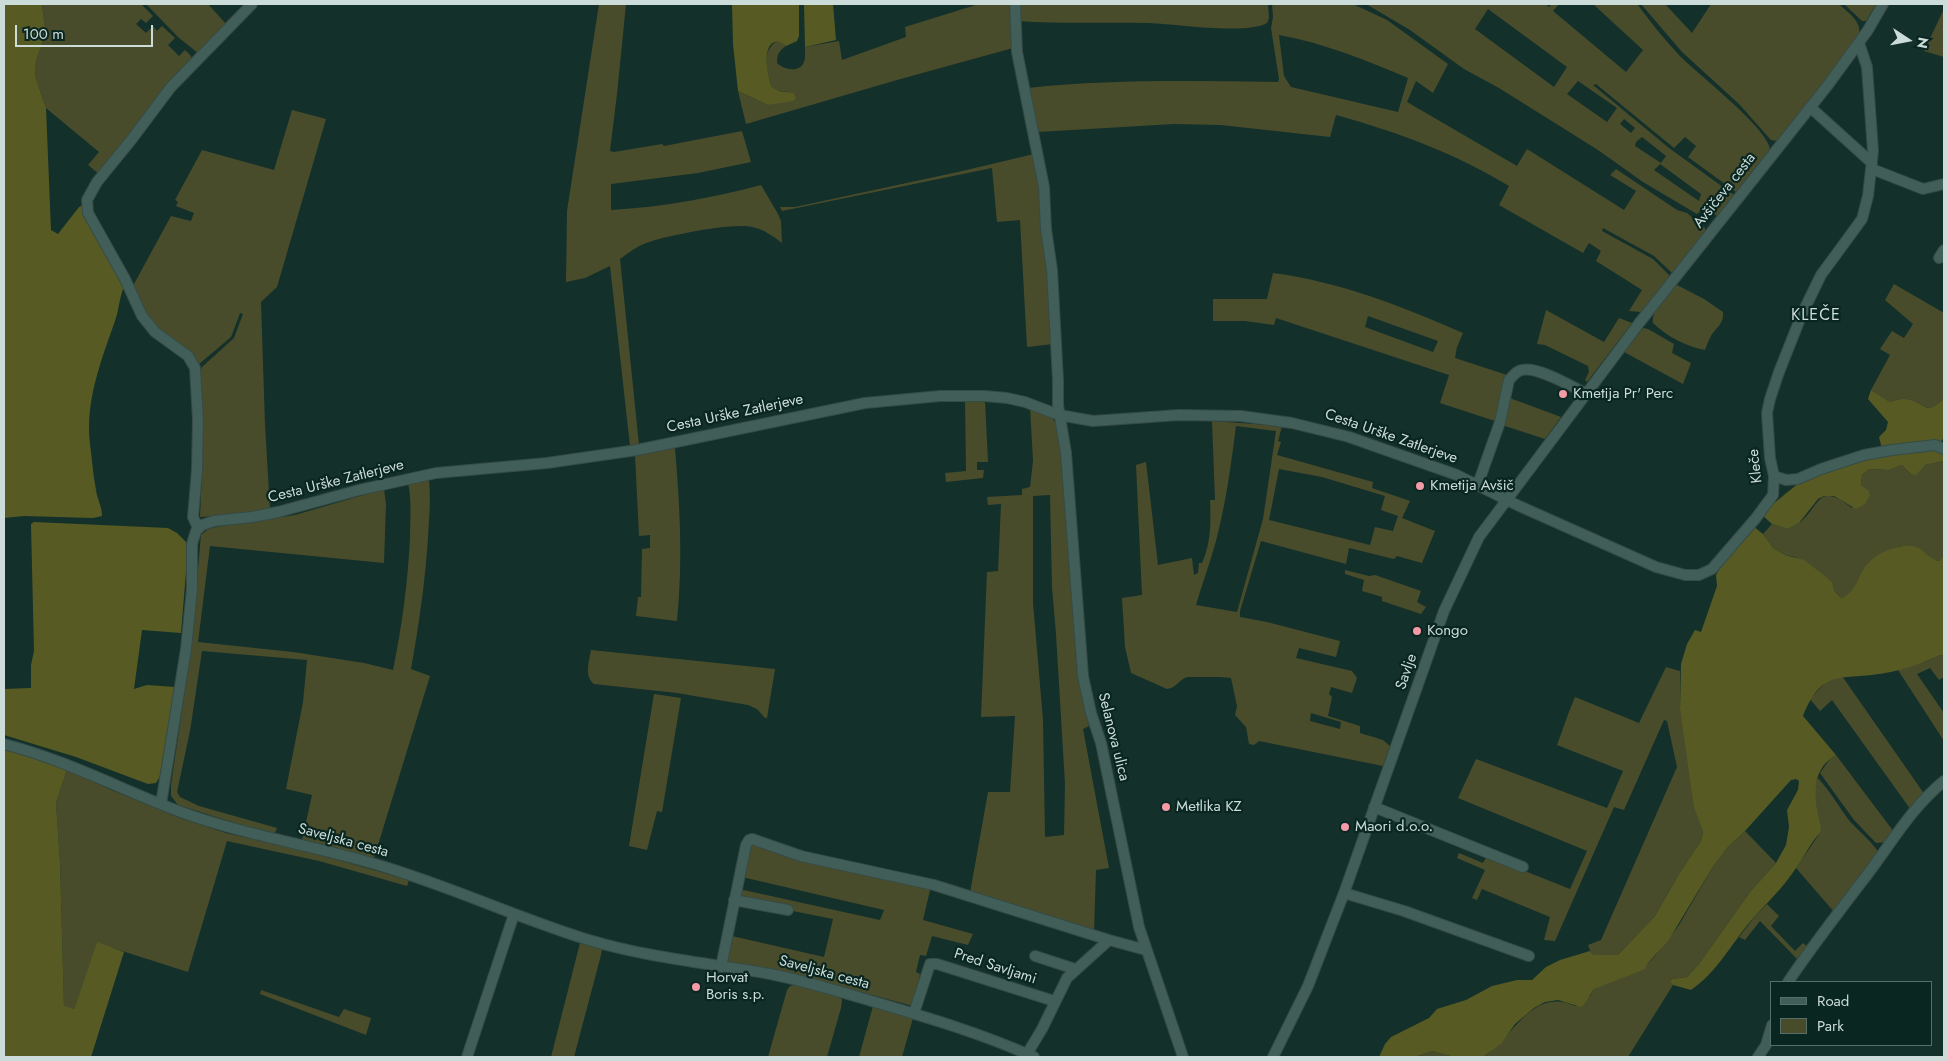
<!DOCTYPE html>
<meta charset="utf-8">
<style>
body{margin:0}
#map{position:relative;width:1948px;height:1061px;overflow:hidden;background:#14302b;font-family:Jost,sans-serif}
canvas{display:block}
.frame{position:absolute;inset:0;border:5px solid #ccdcd8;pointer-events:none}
.legend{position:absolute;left:1770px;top:981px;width:162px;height:65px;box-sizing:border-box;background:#092621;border:1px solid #576f6a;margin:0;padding:6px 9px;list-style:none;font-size:15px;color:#ccdcd8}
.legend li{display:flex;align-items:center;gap:10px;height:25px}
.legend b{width:25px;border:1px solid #576f6a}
.north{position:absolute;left:1883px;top:15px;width:50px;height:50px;-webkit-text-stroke:4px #092621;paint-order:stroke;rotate:101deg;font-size:14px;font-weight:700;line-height:20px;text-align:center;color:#ccdcd8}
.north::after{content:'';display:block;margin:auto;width:18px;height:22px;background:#ccdcd8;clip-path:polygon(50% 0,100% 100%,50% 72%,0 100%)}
.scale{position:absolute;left:15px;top:25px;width:138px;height:22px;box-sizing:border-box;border:2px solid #ccdcd8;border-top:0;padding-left:6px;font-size:15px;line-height:18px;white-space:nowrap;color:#ccdcd8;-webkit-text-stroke:4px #092621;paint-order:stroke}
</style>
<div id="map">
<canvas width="1948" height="1061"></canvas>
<div class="frame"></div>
<ul class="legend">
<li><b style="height:6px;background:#415e58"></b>Road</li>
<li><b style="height:14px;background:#494c2b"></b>Park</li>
</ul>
<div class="north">N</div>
<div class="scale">100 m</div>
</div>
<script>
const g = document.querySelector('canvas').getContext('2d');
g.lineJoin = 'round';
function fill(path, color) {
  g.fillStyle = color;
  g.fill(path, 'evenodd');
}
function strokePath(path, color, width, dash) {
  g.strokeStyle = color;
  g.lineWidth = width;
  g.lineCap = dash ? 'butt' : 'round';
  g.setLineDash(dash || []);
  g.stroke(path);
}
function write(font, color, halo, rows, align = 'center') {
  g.font = font + ' Jost,sans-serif';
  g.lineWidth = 4.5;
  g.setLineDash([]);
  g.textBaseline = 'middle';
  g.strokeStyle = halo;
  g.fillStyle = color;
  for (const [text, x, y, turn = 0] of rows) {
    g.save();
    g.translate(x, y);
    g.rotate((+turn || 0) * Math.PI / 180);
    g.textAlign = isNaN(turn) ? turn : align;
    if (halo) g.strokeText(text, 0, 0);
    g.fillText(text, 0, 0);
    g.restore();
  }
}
fill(new Path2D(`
 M42,4H141L153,16L146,23L141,19L136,24L146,33L153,26L157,31L162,26L175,38L168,45L179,56L185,50L191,56L192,60L99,174L88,165L99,152L46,108L36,79L35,71L36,61L44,38L45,27Z
 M146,4H208L227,25L198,53L178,37Z
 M599,4H626L617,94L610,151L614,152L662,144L664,146L742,131L751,162L698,173L611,184V210C663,207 712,198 761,185L778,214L781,221L782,243C773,236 763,229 752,227C734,222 664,236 646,243C636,247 628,253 620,259L639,445L630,446L610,266L585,278L566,282L567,211Z
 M979,4H1010L1013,48L897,80L746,124L738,91L768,105L796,96C789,89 779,94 772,87C767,73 761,51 776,42H782L786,46C779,51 777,54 777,63C783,69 798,73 803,64C806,59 805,52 805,47L839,41L842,60L906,37L905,27Z
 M1017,4H1268L1269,18L1267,23C1246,35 1176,24 1149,23C1105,22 1061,24 1018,21Z
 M1272,4H1353L1387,20L1448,64L1433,93L1416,81L1407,102L1517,166L1527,149L1624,210L1636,191L1610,175L1616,169L1677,210L1687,213L1705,228V232L1672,273L1654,256L1603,228L1602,231L1653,259L1670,276L1641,312L1629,311L1642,290L1596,261L1601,251L1589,243L1583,253L1499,205L1509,186C1455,153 1397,132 1336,115L1330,137L1221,125L1174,124L1037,132L1028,88C1111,79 1194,81 1278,82L1279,79L1271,28L1273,17ZM1279,35C1324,43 1365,60 1408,78L1398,112L1291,87L1284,76Z
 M1366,4H1545L1549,7L1552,4H1559L1553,11L1626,72L1643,50L1593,4H1637C1650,21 1663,38 1678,54C1696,73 1767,127 1770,149L1736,192L1688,157L1696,146L1685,137L1674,148L1596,84L1593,85L1669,148L1734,195L1717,216L1704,207L1697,214L1643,182L1598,150L1499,88L1464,69L1410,30ZM1488,9L1567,67L1554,87L1475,29ZM1578,81L1617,108L1607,122L1567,94ZM1624,119L1635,128L1631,133L1620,124ZM1642,137L1666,156L1661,163L1635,146L1636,142ZM1660,164L1701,194L1699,201L1654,170Z
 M1641,4H1665L1692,33L1711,4H1839C1847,12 1862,21 1859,34L1822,85L1777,141L1771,140L1739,104L1682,52Z
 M1844,4H1876L1866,21H1862Z
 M1944,9V57L1924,51Z
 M292,110L326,119L277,287L261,302L265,425L270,509L235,515L200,517L202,472L198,377L202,367L234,338L243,314L240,313L231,337L198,365L153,328L134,291V284L171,216L191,221L194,213L176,206L178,202L175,200L202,150L274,170Z
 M1034,154L1040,187L1053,344L1027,347L1020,220L997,222L992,168L782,211L780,207H795L958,172Z
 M1273,273C1341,282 1401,306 1463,333L1457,347L1455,358L1507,375L1498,422L1440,403L1449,375L1276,318L1274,325L1245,321H1213V299H1267ZM1368,316L1438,341L1433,352L1365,327Z
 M1894,284L1944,313V398C1924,419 1925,400 1905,399C1901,398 1894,401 1890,402L1871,390L1890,355L1880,349L1892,331L1904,338L1913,324L1885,300Z
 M1677,285L1704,299L1723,312C1724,323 1718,326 1712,334C1709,339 1707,345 1705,350C1687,347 1666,336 1653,323C1651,311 1667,292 1677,285Z
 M1546,310L1604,342L1619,318L1632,323L1587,382L1585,380L1589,372L1588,366L1545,345L1537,344Z
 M1643,328L1648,329L1674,344L1672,353L1691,363L1683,384L1624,352Z
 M1507,397L1561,417L1545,439L1502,425Z
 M965,401H985L988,462H977V470H984L983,478L946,482L945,473L966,471Z
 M1030,407L1053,419L1058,427L1068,512L1076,660L1089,726L1083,729L1109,868L1096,870L1094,933L970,893L988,792H1010L1015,716L981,717L987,572L998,571L1001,504L988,505L987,497L1022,495V489L1030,487L1033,461ZM1050,495L1052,587L1056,634L1065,784L1064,835L1045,837L1043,720L1033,603V496Z
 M1212,421L1282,426L1278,441L1281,442L1277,455L1373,482L1372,488L1410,501L1402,518L1435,531L1422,563L1397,556L1394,559L1349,548L1346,564L1261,541L1240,611V617L1267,622L1340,641L1336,657L1299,648L1296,658L1352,671L1357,678L1352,693L1331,687L1329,694L1332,697L1328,716L1360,726V733L1383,740L1390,746L1383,766L1259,741L1254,745L1249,744L1246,727L1235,715L1237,706L1231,678L1220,677H1187C1179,680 1176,688 1167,689L1131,673L1125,647L1122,598L1142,595L1136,465L1146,462L1158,565L1192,558L1194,575L1198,573L1199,563H1202C1211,543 1211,522 1210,500H1215ZM1236,426L1276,431L1263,519L1237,612L1196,605C1202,584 1210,563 1216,541C1226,503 1231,465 1236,426ZM1279,469L1322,477L1385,496L1381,510L1398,516L1393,531L1375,527L1370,545L1269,520ZM1311,713L1341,722L1340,729L1310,721Z
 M675,448C680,507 683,562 677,621L636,616L638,597H641L642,549L650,548V535L639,536L635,455Z
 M1944,461V555L1939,561L1932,559L1924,552L1901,546L1887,551L1869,562L1852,591L1848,596L1841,598L1835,592L1832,582L1795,557L1785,555L1773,548L1763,534L1772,524L1788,529C1791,527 1796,525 1799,523C1821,506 1817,480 1852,508L1861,486L1862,475L1869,469L1889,470L1902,465L1911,474L1925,465Z
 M429,480C431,499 429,519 428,538C425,582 419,625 411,669L430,676L374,858L302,840L312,795L286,789L303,702L307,660L202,651L190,731L177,792L180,797L199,806L277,828L275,833L238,824L178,805L171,796V785L191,648L201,535L208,529L216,527L295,515L384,489L386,504L384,563L210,546L198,642L293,652L364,663L393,670C402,626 408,582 410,537C410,520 412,501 408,483Z
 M1345,570L1369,576L1375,575L1421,591L1417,602L1426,607L1421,614L1382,601V597L1362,591L1364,580L1345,574Z
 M591,650L775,669L767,718H765L757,709L748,705L677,693L594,684C584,676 589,662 591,650Z
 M1940,655L1944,656V677L1939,680L1930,668L1917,674L1944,713V741L1898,670L1927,661Z
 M1666,667L1680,671V709L1699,819L1703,830L1701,841L1679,874L1655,916L1618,955H1592L1588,945L1601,940L1677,767L1667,721L1664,720L1624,810L1614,807L1555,941L1544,940L1550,917L1482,889L1477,900L1472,898L1485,870L1457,858L1459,853L1483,863L1487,856L1570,889L1587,851L1458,798L1476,759L1607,808L1623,771L1557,745C1563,729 1568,713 1575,697L1639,723Z
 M1842,676L1925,795L1911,810L1832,700L1820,711L1810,699L1826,682Z
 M654,694L681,698L662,812L657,811L647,850L629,846Z
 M1836,755L1894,832L1887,842L1876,843L1854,820L1820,773L1830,759Z
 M67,769L109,789L180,818L226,833L317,854L409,880L407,886L319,861L227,841L188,972L97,943L74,1009L64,1007L60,862L56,803Z
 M1818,778C1829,790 1838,805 1848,819C1855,828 1876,845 1879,854L1835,913L1796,868L1820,833L1814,786Z
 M1745,831L1776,863L1750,892L1699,964L1687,977L1672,979L1670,982L1673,985L1628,1057H1483C1514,1038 1531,986 1575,1006L1590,996L1594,989L1607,982L1619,979L1647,964L1655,956L1679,925L1714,865L1728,847Z
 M751,841L931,886L923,920L973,934L968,945L932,936L926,956L920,955L916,972L920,974L913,1006L787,972L726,962L732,936L824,957L833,919L738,900L739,889L880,920L884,910L742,877Z
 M1767,904L1779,916L1771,926L1795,951L1803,943L1809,948L1799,961L1760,921L1745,940L1739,937L1756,915Z
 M580,943L602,949L601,955L574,1057H551Z
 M794,985L840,996L842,1000L841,1008L827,1057H768L787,990L790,986Z
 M261,990L339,1017L344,1009L371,1018L366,1035L260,994Z
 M873,1006L913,1018L902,1057H859Z
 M1432,1051L1454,1057H1415Z`), '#494c2b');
fill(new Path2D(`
 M4,4H42L45,27L44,38L36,61L35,71L36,79L46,108L51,230L58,234L79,207L83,205L126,284C120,291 119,311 115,321C101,361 85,401 90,444C92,459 93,475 96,490C97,499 102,506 102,516L93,518L24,516L4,518Z
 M732,4H799V36L797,41L786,46C783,43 780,41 775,42C761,46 768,78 772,87L779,91L794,93L796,98L793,101L768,105L738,91L733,44Z
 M804,4H833L836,40L805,47Z
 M1871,390L1890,402C1894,401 1901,398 1905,399C1925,400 1924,419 1944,398V437L1940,443L1882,449L1879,437L1886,430L1888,422L1868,399Z
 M1930,449L1939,450L1944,456V461L1925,465L1916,475L1911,474L1902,465L1889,470L1869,469L1862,475L1861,486L1868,490L1870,495L1865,504L1856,509L1834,496H1824L1818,499L1799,523L1788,529L1772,524L1762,515L1773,504L1800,482L1865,458Z
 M34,522L168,528L177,533L186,542L187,560L181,633L142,630L134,689L147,685L175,687L160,776L156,783L148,784L76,757L4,735V689L31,688V665L34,651L31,524Z
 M1753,526L1763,534L1773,548L1785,555L1804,560L1821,573L1832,582L1835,592L1841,598C1857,593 1858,573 1869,562C1879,552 1902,542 1916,547C1925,550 1929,559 1939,561L1944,555V656L1940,655C1923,663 1904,670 1885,673C1841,681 1823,667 1803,716L1836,755C1807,772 1816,802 1821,829L1820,833C1810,843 1805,856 1796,868C1785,885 1770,900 1756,915C1733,940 1719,971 1691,990L1673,985L1670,982L1672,979L1687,977L1699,964L1750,892L1776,863L1786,845L1789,827L1787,810L1798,790L1799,781L1796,779L1791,780L1745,831L1728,847L1714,865L1668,941L1647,964L1645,969L1594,989L1585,1003L1581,1007L1558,1000L1545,1002L1534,1008L1515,1024L1501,1044L1483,1057H1454L1432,1051L1415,1057H1379L1385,1044L1391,1037L1429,1018L1437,1009L1466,1000L1492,986L1517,980H1532L1546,967L1560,960L1590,951L1593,955H1618L1655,916L1679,874L1701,841L1703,831L1694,807L1680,709L1681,664L1687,644L1695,630L1701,632L1717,586L1716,575L1722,564Z
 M4,749L67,769L56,803L60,862L64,1006L74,1009L97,942L124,952L91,1057H4Z`), '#575b23');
const minor = new Path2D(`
 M1015,4L1017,52L1044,187L1046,229L1052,270L1058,380V405L1066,453L1083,676L1091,713L1101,743L1139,927L1183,1057
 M1810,107L1872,163
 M1872,169L1923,189L1944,184
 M1939,258L1944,250
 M1774,476L1786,480L1798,479L1821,469L1864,455L1892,450L1935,445L1944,449
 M1478,484L1500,422L1509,380C1513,376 1516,371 1522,370C1537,366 1571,386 1585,393
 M198,528L193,517L197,470L198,420L195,368L188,356L155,332L142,316L125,279L88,213L87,200L97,182L132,139L171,87L252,4
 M4,744C66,760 122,790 181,812C244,835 311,845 375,864C448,885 517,918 589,940C649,958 709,963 770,974C806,981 841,992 875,1002C929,1018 983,1034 1034,1057
 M161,804L186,649L192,589V544L196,531L202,525L214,521L252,517L278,512L359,490L436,473L547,463L637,450L865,403L940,396H985L1007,398L1025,402L1059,415L1093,421L1179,415L1241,416L1292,423L1349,437L1457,475L1517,505L1656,567L1685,575H1699L1712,569L1756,518L1773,495L1774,476L1770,458L1767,413L1770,399L1779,372L1802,314L1821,275L1862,219L1868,196L1873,151L1867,67L1859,43
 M1374,807L1523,867
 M1344,893L1404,911L1529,956
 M734,900L788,910
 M1035,956L1075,969
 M721,967L746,845L749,840L752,839L801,856L934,885L1109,940
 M1788,982C1813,945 1840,910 1867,875C1892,842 1912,807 1944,781
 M914,1013L930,964H937L1054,1001
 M1027,1054L1042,1029L1067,978L1109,940L1146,950
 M467,1057L514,914
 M1273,1057L1308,986L1344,893L1444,611L1479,537L1640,322L1828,85L1868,30L1883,4
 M1758,1057L1766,1045L1772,1025`);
strokePath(minor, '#354b46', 12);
strokePath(minor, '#415e58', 10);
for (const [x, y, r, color] of [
 [1563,394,5,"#f49aa6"],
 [1420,486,5,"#f49aa6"],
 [1417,631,5,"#f49aa6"],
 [1166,807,5,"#f49aa6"],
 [1345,827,5,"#f49aa6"],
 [696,987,5,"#f49aa6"]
]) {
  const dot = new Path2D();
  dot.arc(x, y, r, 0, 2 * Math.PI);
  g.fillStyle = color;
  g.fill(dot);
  strokePath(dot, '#092621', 2);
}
write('15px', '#ccdcd8', '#092621', [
 ["Avšičeva cesta",1725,191,-52],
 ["Cesta Urške Zatlerjeve",735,414,-12],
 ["Cesta Urške Zatlerjeve",1391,437,19],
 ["Kleče",1756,466,-96],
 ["Cesta Urške Zatlerjeve",336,482,-14],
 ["Savlje",1407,672,-71],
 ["Selanova ulica",1113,737,76],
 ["Saveljska cesta",343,841,15],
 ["Pred Savljami",995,967,18],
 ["Saveljska cesta",824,973,15]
]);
write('15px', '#ccdcd8', '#092621', [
 ["Kmetija Pr' Perc",1573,394],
 ["Kmetija Avšič",1430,486],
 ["Kongo",1427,631],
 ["Metlika KZ",1176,807],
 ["Maori d.o.o.",1355,827],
 ["Horvat",706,978],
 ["Boris s.p.",706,995]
], 'left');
g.letterSpacing = '1px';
write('16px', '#ccdcd8', '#092621', [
 ["KLEČE",1816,316]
]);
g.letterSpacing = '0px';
</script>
